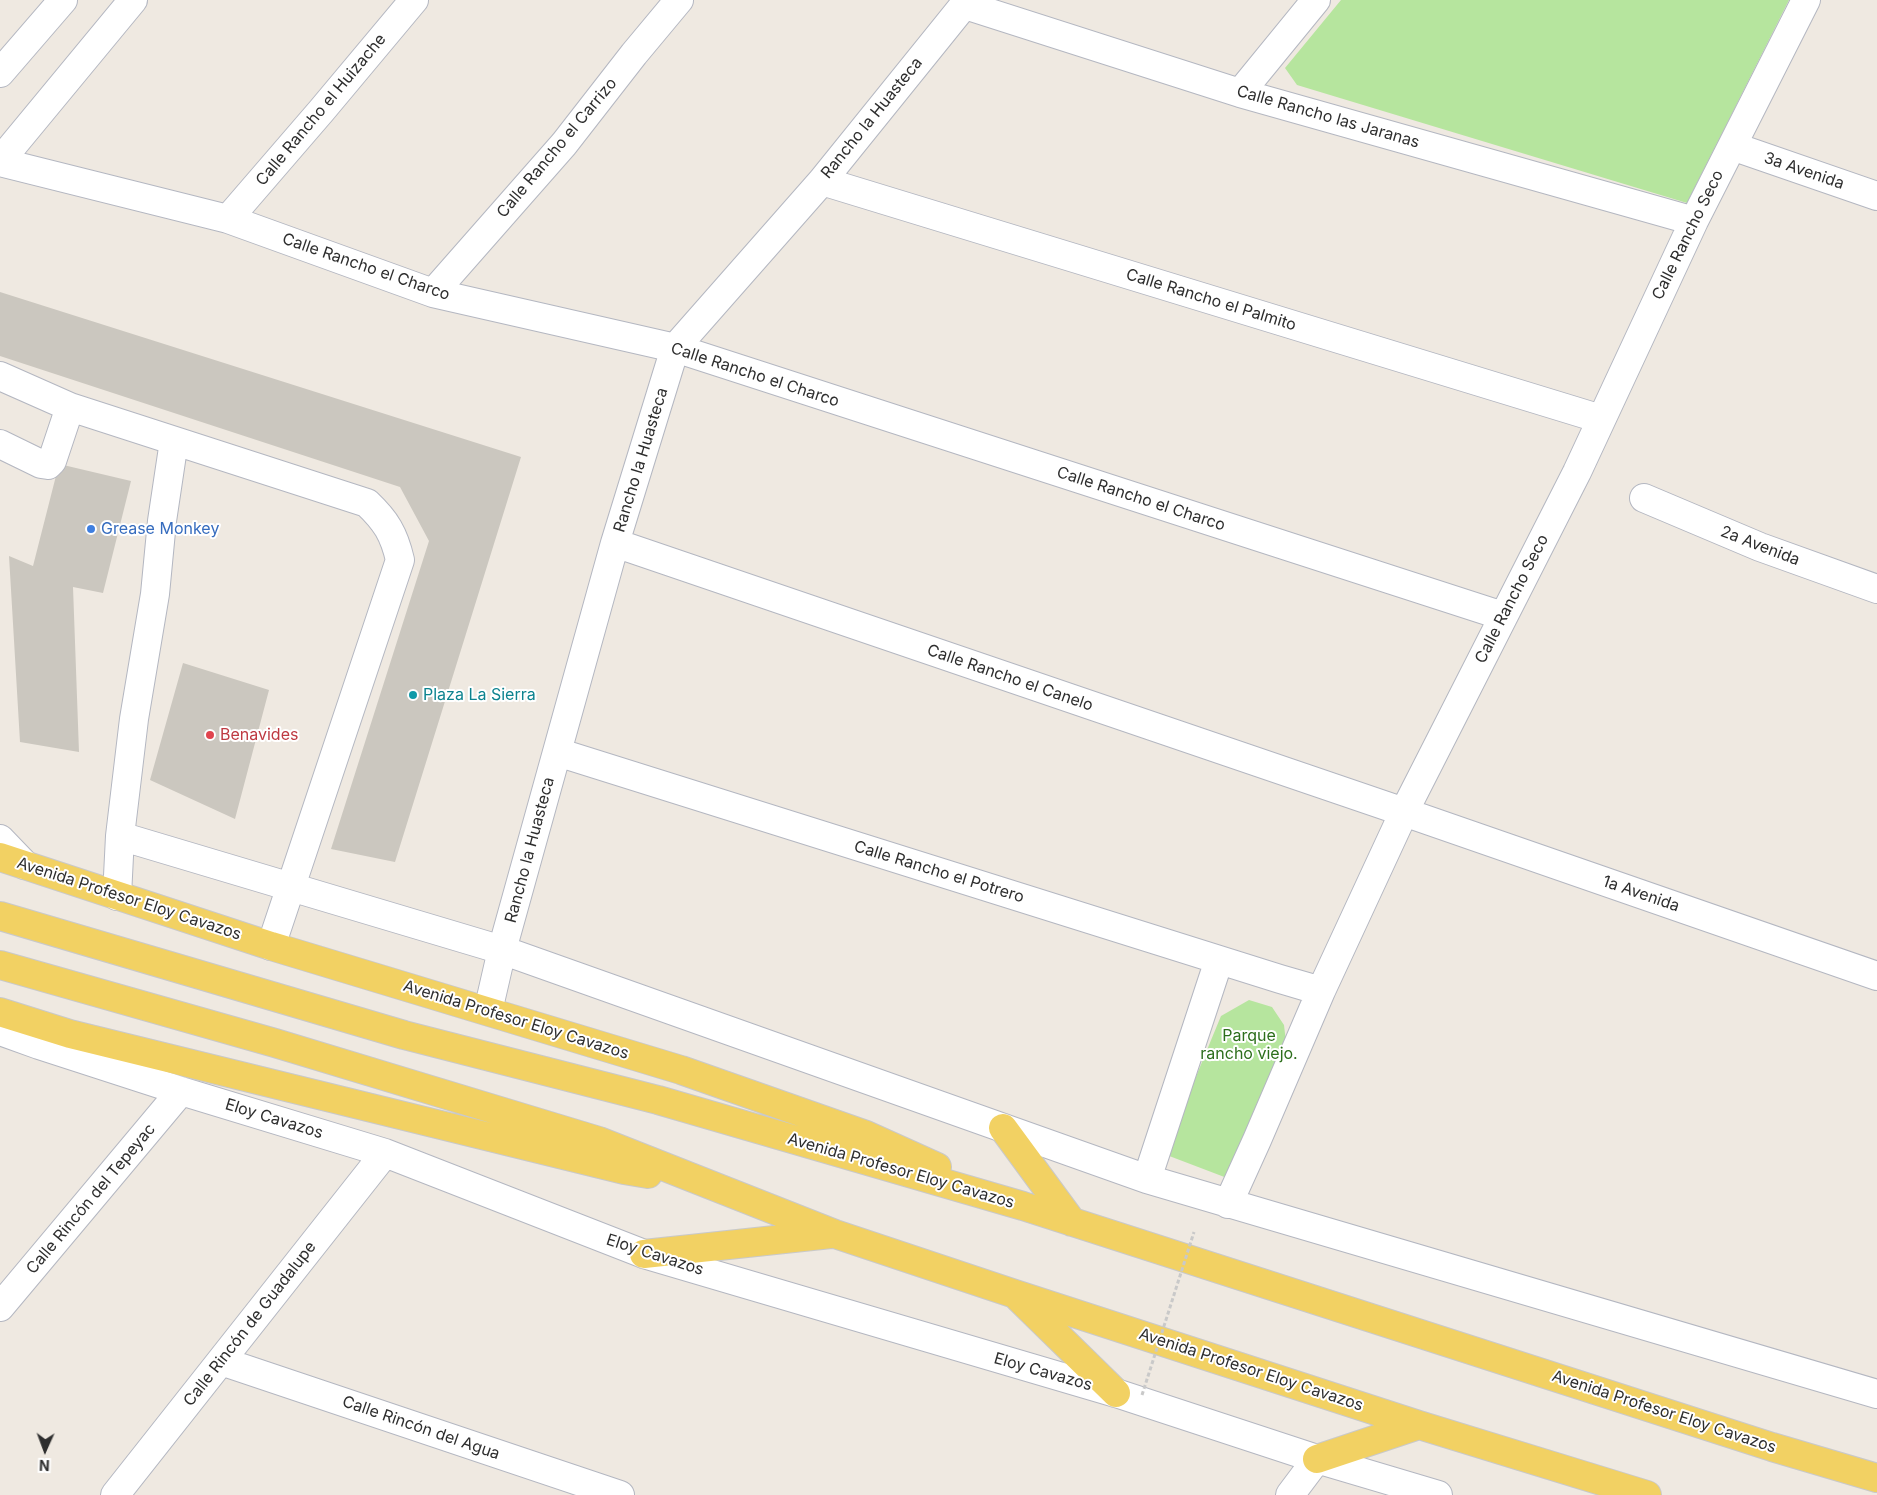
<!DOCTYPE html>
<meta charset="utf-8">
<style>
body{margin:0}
#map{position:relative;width:1877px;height:1495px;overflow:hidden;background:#efe9e1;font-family:Inter,sans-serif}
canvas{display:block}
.north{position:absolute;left:20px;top:1425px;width:50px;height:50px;-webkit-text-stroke:4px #fff;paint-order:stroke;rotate:182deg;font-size:14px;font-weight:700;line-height:20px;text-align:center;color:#2e2e2e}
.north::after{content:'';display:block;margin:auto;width:18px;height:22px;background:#2e2e2e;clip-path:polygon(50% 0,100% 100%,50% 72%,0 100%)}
</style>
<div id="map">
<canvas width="1877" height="1495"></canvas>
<div class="north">N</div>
</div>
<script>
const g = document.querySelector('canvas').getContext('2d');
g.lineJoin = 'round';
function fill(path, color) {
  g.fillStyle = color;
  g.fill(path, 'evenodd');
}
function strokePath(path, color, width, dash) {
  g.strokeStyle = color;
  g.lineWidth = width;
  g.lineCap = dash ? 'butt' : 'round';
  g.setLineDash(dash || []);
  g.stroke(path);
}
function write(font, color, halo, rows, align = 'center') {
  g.font = font + ' Inter,sans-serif';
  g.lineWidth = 4;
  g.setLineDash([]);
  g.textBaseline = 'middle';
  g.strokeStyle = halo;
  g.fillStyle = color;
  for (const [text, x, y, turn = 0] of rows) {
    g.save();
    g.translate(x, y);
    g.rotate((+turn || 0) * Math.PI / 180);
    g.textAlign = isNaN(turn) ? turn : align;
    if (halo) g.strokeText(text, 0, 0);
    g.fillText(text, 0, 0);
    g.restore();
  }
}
fill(new Path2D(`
 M1341,0H1789L1687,203L1297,85L1285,68Z
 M1249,1000L1272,1007L1284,1025L1287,1051L1227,1178L1164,1154L1221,1016Z`), '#b6e59e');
fill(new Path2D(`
 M0,292L521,457L395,862L331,849L429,541L400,487L0,356Z
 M59,464L131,481L103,593L73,587L79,752L20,742L9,556L33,566Z
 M183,663L269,690L235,819L150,780Z`), '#cbc7bf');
const minor = new Path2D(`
 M965,5L1240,93L1694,221
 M0,73L63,0
 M1240,93L1316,0
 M1732,146L1877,196
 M0,161L133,0
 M0,162L228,219L433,293L675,348L1503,616
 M822,181L1601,419
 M228,219L322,110L414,0
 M433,293L564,144L634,54L679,0
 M0,376L70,407L367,503C386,521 394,534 400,560L271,946
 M0,444L41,464L48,465L52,461L70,407
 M1644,498L1760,547L1877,589
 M615,543L1404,812L1877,976
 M557,752L1280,979L1321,991
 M120,836L502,950L1147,1179L1877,1394
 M0,839L25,865
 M117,896L120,836L134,719L155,594L162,521L174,441
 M488,1011L502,950L615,543L675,348L822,181L968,0
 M0,1031L39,1045L181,1091L385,1153L644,1254L1116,1393L1317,1459L1438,1495
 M1147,1179L1219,960
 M1228,1204L1257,1140L1321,991L1404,812L1577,472L1694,221L1806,0
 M0,1307L181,1091
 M221,1361L620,1495
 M115,1495L385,1153
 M1290,1495L1317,1459`);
const major = new Path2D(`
 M0,857L271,946L681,1070L866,1135L937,1167
 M0,916L404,1035L658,1100L1023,1206L1772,1447L1877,1478
 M0,965L275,1043L599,1141L835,1234L1015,1294L1419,1425L1647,1495
 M0,1012L70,1034L624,1170L648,1174
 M1003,1128L1072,1222
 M644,1254L831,1234
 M1019,1298L1116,1393
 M1317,1459L1419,1425`);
strokePath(minor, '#b4b7c1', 30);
strokePath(major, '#c9c9c9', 30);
strokePath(minor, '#fff', 28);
strokePath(major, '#f2d163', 28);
strokePath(new Path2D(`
 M1142,1395L1194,1232`), '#c9c9c9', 3, [4, 2.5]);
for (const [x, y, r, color] of [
 [91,529,5,"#3f7fe0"],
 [413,695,5,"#0f9aa8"],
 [210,735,5,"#e0444e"]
]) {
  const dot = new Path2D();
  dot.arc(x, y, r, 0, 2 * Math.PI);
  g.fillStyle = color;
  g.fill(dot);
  strokePath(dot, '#fff', 2);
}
write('16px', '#2e2e2e', '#fff', [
 ["Calle Rancho el Huizache",321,110,-50],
 ["Calle Rancho las Jaranas",1328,117,16],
 ["Rancho la Huasteca",872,118,-51],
 ["Calle Rancho el Carrizo",557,148,-50],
 ["3a Avenida",1804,171,19],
 ["Calle Rancho Seco",1688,235,-64],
 ["Calle Rancho el Charco",366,267,19],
 ["Calle Rancho el Palmito",1211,300,17],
 ["Calle Rancho el Charco",755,375,18],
 ["Rancho la Huasteca",641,460,-73],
 ["Calle Rancho el Charco",1141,499,18],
 ["2a Avenida",1760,546,21],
 ["Calle Rancho Seco",1512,599,-63],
 ["Calle Rancho el Canelo",1010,678,19],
 ["Rancho la Huasteca",530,850,-75],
 ["Calle Rancho el Potrero",939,872,17],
 ["1a Avenida",1641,894,19],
 ["Avenida Profesor Eloy Cavazos",129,899,18],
 ["Avenida Profesor Eloy Cavazos",516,1020,17],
 ["Eloy Cavazos",274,1119,17],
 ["Avenida Profesor Eloy Cavazos",901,1171,16],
 ["Calle Rincón del Tepeyac",91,1199,-50],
 ["Eloy Cavazos",655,1255,18],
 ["Calle Rincón de Guadalupe",250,1324,-52],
 ["Avenida Profesor Eloy Cavazos",1251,1370,18],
 ["Eloy Cavazos",1043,1372,16],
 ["Avenida Profesor Eloy Cavazos",1664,1412,18],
 ["Calle Rincón del Agua",421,1428,19]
]);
write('16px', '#366cbe', '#fff', [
 ["Grease Monkey",101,529]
], 'left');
write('16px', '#0d838f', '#fff', [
 ["Plaza La Sierra",423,695]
], 'left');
write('16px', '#be3a42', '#fff', [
 ["Benavides",220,735]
], 'left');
write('16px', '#2c6e1b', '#fff', [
 ["Parque",1249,1036],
 ["rancho viejo.",1249,1054]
]);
</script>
